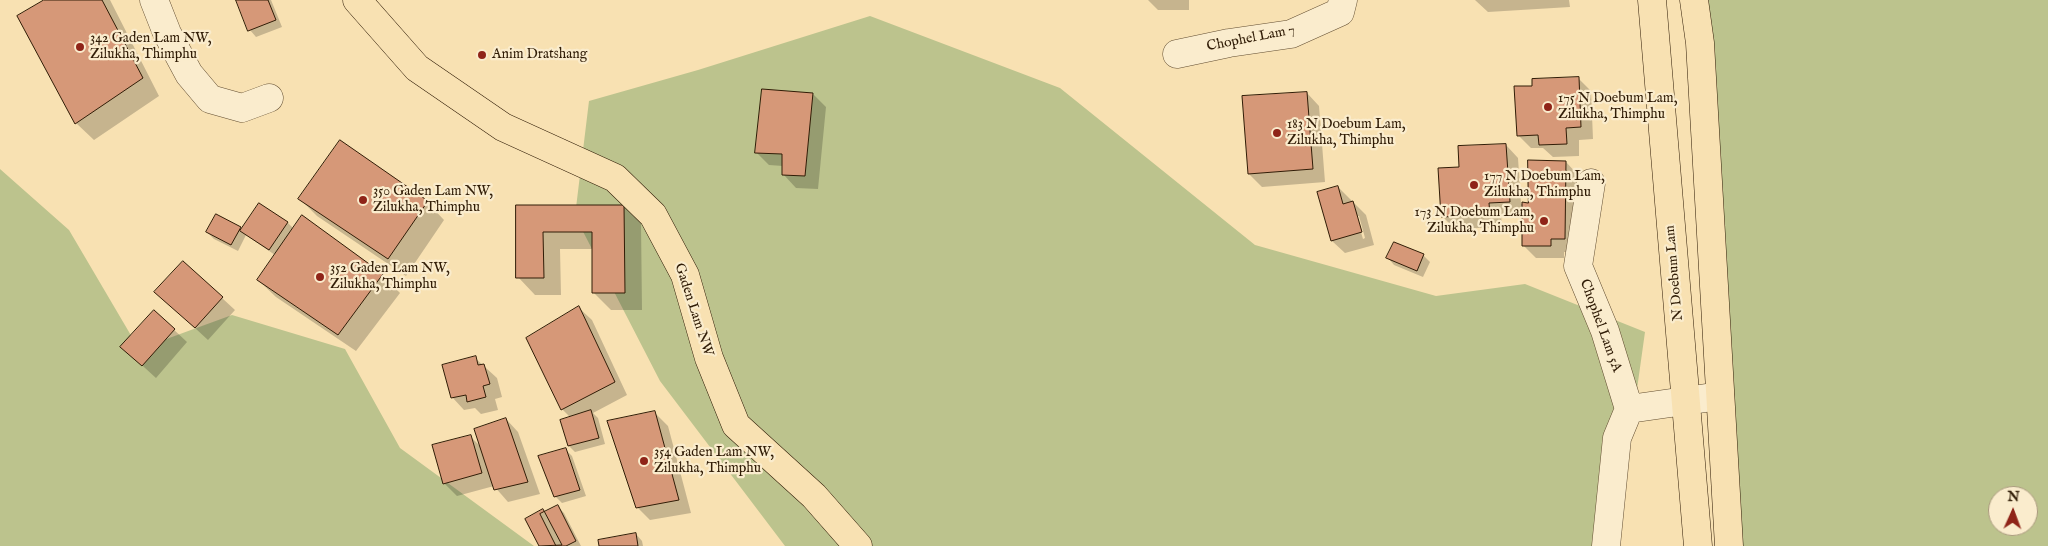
<!DOCTYPE html>
<style>
body{margin:0}
#map{position:relative;width:2048px;height:546px;overflow:hidden;background:#f8e1b2;font-family:"IM FELL English",serif}
canvas{display:block}
.north{position:absolute;left:1988px;top:486px;width:50px;height:50px;box-sizing:border-box;background:#faeccd;border:1px solid #a9997d;border-radius:50%;rotate:2deg;font-size:14px;font-weight:700;line-height:20px;text-align:center;color:#301c06}
.north::after{content:'';display:block;margin:auto;width:18px;height:22px;background:#8f2418;clip-path:polygon(50% 0,100% 100%,50% 72%,0 100%)}
</style>
<div id="map">
<canvas width="2048" height="546"></canvas>
<div class="north">N</div>
</div>
<script>
const g = document.querySelector('canvas').getContext('2d');
g.lineJoin = 'round';
function fill(path, color) {
  g.fillStyle = color;
  g.fill(path, 'evenodd');
}
function strokePath(path, color, width, dash) {
  g.strokeStyle = color;
  g.lineWidth = width;
  g.lineCap = dash ? 'butt' : 'round';
  g.setLineDash(dash || []);
  g.stroke(path);
}
function write(font, color, halo, rows, align = 'center') {
  g.font = font + ' "IM FELL English",serif';
  g.lineWidth = 4.5;
  g.setLineDash([]);
  g.textBaseline = 'middle';
  g.strokeStyle = halo;
  g.fillStyle = color;
  for (const [text, x, y, turn = 0] of rows) {
    g.save();
    g.translate(x, y);
    g.rotate((+turn || 0) * Math.PI / 180);
    g.textAlign = isNaN(turn) ? turn : align;
    if (halo) g.strokeText(text, 0, 0);
    g.fillText(text, 0, 0);
    g.restore();
  }
}
fill(new Path2D(`
 M1697,0H2048V546H1729ZM1998,496H2028V526H1998Z
 M870,16L1060,88L1255,245L1436,296L1525,284L1645,332L1615,546H785L660,381L575,216L589,101L698,70Z
 M0,169L69,230L139,349L232,315L345,349L400,448L534,546H0Z`), '#bcc38d');
fill(new Path2D(`
 M47,0H110L159,96L94,140L76,123L19,17Z
 M237,0H271L282,27L256,37L250,30Z
 M1148,0H1189V10H1158Z
 M1475,0H1569L1570,7L1488,12Z
 M1578,78L1591,91L1593,139L1579,140V156L1553,157L1543,148H1531L1518,135L1534,87Z
 M1307,93L1319,106L1325,182L1262,187L1249,174Z
 M813,94L826,107L818,189L796,188L784,175L783,166L769,165L756,152Z
 M1506,145L1518,158L1521,204H1529L1566,162L1578,175V252H1564V258H1536L1523,245V214L1501,215L1502,227L1455,229L1442,216L1461,168Z
 M1338,187L1366,215L1374,245L1345,253L1332,241ZM1356,216H1359L1365,238L1363,239Z
 M300,199L427,202L444,220L406,276L317,216Z
 M517,206H624L641,223L642,310H611L593,292V249H560L561,295H535L518,277Z
 M302,217L382,275L400,293L356,351L276,297L258,280L275,255L246,235L238,251L214,239L207,232L240,228L243,230L288,223L294,229Z
 M1423,255L1430,262L1423,277L1394,265L1388,258Z
 M222,298L235,310L208,340L169,304Z
 M579,308L592,320L627,395L593,413L598,418L605,444L575,452L569,446L571,418L562,409Z
 M154,311L187,342L156,378L122,347Z
 M475,358L497,378L502,397L495,399L498,410L481,414L475,408L464,410L452,397Z
 M655,413L668,426L691,513L650,520L637,507Z
 M506,419L518,432L540,494L508,502L494,486L457,496L444,483L470,436L482,448Z
 M566,450L572,456L586,496L562,503L555,496Z
 M558,507L564,513L581,546H542L527,519Z
 M636,534L642,541L643,546H601Z`), '#0003');
const building = new Path2D(`
 M44,0H102L143,78L75,124L17,16Z
 M236,0H268L276,20L248,31Z
 M1579,77L1581,127L1566,128L1567,144L1539,145L1538,135L1517,136L1514,86H1532V79Z
 M762,89L813,93L805,176L782,175V154L755,153Z
 M1307,92L1313,169L1248,174L1242,96Z
 M340,140L428,201L388,259L298,199Z
 M1506,144L1510,202L1489,203L1490,215L1441,217L1438,168L1459,167L1458,146Z
 M1528,160L1566,161L1565,239H1551V246H1522V202L1528,203Z
 M1338,186L1343,204L1353,201L1362,232L1331,241L1317,192Z
 M259,203L288,222L269,250L240,231Z
 M516,205H624L625,293H592V232H543L544,278H516Z
 M216,214L241,227L231,245L206,232Z
 M302,215L383,274L338,335L257,280Z
 M1394,242L1424,254L1417,271L1386,258Z
 M183,261L223,297L195,328L154,292Z
 M579,306L615,382L561,410L526,338Z
 M154,310L175,329L142,366L120,347Z
 M476,356L478,365L484,364L490,384L483,386L486,397L467,402L466,395L451,398L442,365Z
 M591,410L599,438L568,446L560,420Z
 M655,411L679,500L636,508L607,421Z
 M506,418L528,482L494,490L474,429Z
 M471,435L482,473L443,484L432,445Z
 M566,448L580,490L554,497L538,456Z
 M558,505L576,541L566,546H556L540,514Z
 M543,509L562,545L539,546L525,519Z
 M636,533L638,546H599L598,540Z`);
fill(building, '#d69878');
strokePath(building, '#301c06', 1);
const minor = new Path2D(`
 M154,0L167,33L189,74L210,99L242,108L269,98
 M1177,54L1229,43L1291,34L1340,12L1343,0
 M1591,183L1578,266L1605,331L1629,409
 M1606,546L1617,438L1629,409L1720,396`);
const major = new Path2D(`
 M357,0L417,68L503,127L615,178L653,215L685,275L709,358L736,425L814,496L858,546
 M1652,0L1698,546
 M1694,0L1700,43L1729,546`);
strokePath(minor, '#624d31', 29);
strokePath(major, '#301c06', 29);
strokePath(minor, '#faeccd', 28);
strokePath(major, '#f8e1b2', 28);
for (const [x, y, r, color] of [
 [80,47,5,"#8f2418"],
 [482,55,5,"#8f2418"],
 [1548,107,5,"#8f2418"],
 [1277,133,5,"#8f2418"],
 [1474,185,5,"#8f2418"],
 [363,200,5,"#8f2418"],
 [1544,221,5,"#8f2418"],
 [320,277,5,"#8f2418"],
 [644,461,5,"#8f2418"]
]) {
  const dot = new Path2D();
  dot.arc(x, y, r, 0, 2 * Math.PI);
  g.fillStyle = color;
  g.fill(dot);
  strokePath(dot, '#faeccd', 2);
}
write('14px', '#301c06', '#faeccd', [
 ["342 Gaden Lam NW,",90,39],
 ["Zilukha, Thimphu",90,55],
 ["Anim Dratshang",492,55],
 ["175 N Doebum Lam,",1558,99],
 ["Zilukha, Thimphu",1558,115],
 ["183 N Doebum Lam,",1287,125],
 ["Zilukha, Thimphu",1287,141],
 ["177 N Doebum Lam,",1484,177],
 ["Zilukha, Thimphu",1484,193],
 ["350 Gaden Lam NW,",373,192],
 ["Zilukha, Thimphu",373,208],
 ["173 N Doebum Lam,",1534,213,"right"],
 ["Zilukha, Thimphu",1534,229,"right"],
 ["352 Gaden Lam NW,",330,269],
 ["Zilukha, Thimphu",330,285],
 ["354 Gaden Lam NW,",654,453],
 ["Zilukha, Thimphu",654,469]
], 'left');
write('14px', '#301c06', '#faeccd', [
 ["Chophel Lam 7",1251,39,-11],
 ["N Doebum Lam",1675,273,-95],
 ["Gaden Lam NW",693,310,72],
 ["Chophel Lam 5A",1600,326,70]
]);
</script>
